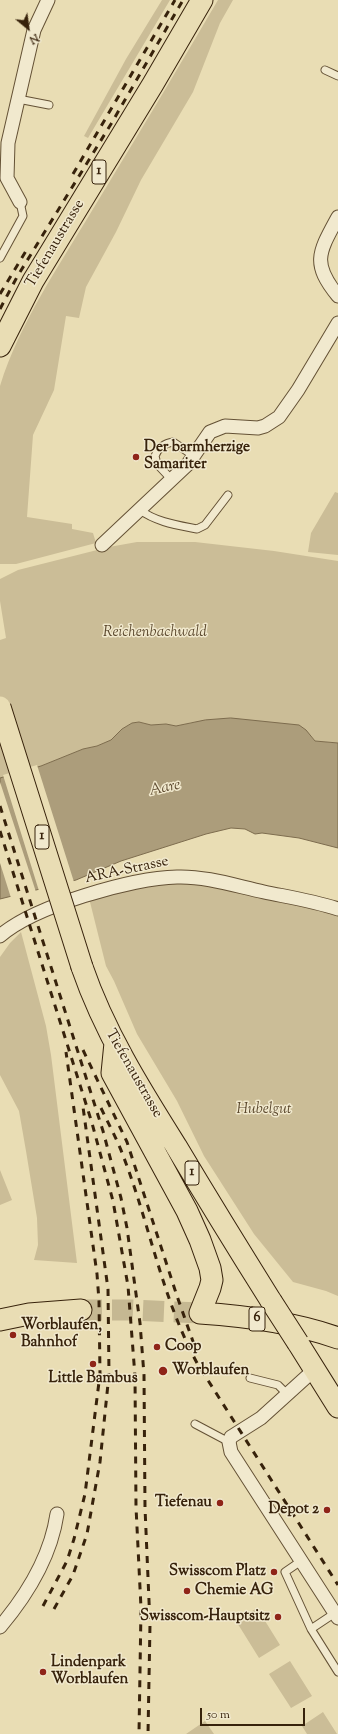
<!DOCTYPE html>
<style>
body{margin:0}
#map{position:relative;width:338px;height:1734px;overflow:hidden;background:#e9ddb4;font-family:"Sorts Mill Goudy",serif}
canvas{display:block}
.north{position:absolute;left:8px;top:8px;width:40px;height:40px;-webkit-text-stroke:3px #f1e9ce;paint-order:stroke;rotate:151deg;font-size:11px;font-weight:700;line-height:16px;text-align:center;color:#37220b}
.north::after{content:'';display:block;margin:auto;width:14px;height:18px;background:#37220b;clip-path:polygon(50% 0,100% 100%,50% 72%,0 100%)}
.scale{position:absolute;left:200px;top:1708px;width:105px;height:18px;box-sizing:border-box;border:2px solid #37220b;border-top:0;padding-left:5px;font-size:12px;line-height:14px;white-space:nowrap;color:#37220b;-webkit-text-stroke:3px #f1e9ce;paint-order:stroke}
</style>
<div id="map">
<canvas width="338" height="1734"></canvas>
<div class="north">N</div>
<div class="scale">50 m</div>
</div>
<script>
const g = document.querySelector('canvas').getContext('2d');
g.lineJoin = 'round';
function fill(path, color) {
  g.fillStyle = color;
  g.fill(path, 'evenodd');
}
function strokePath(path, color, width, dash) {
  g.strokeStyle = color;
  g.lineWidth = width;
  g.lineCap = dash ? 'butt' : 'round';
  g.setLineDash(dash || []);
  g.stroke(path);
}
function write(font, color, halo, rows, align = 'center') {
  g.font = font + ' "Sorts Mill Goudy",serif';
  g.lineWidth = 3;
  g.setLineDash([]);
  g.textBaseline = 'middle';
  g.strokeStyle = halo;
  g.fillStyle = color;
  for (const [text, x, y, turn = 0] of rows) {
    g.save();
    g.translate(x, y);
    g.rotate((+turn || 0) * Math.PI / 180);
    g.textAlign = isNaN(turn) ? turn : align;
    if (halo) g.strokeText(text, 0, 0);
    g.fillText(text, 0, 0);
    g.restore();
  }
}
fill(new Path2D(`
 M162,0H170L88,138L84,136L126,59Z
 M218,0H233L220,23L193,92L141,180L116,232L86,287L79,318L66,316L54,390L33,435L27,517L72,524V529L93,533L96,543L16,564H0V386C20,322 59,266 93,209C135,140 177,70 218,0Z
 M335,492L338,493V555L308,552L311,533Z
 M137,542H195L274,551L338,561V743L315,741L311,736L193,722L175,727L166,724L151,725L139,722L132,723L122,729L112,740L97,746L83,749L41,766L0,778V640L6,638L0,601V579L18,570L109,547Z
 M177,877L338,909V1296L326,1291L293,1282L254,1234L204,1156L177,1101L137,1034L114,981L106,966L88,894Z
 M21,932L46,1026L51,1055L77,1263L34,1260L38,1245L37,1218L26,1151L19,1111L0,1075V957L10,943Z
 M0,1170L12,1200L0,1205Z
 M257,1608L280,1645L259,1658L236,1621Z
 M290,1661L312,1696L291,1708L269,1674Z
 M323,1712L337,1734H307L302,1726Z
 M205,1721L214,1734H186Z`), '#cbbd97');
const water = new Path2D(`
 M231,718L299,725L306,730L315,741L338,743V848L299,838L262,833L255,834L245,829L231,828L206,834L121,861L76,880L0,899V778L41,766L83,749L97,746L111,740L122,729L132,723L139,722L151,725L166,724L176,726L205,720Z`);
fill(water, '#ac9d7b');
strokePath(water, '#7d6c4e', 1);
fill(new Path2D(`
 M37,765L74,882L39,891L3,775Z
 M0,782L36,892L11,898L0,863Z`), '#e9ddb4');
strokePath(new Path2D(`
 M81,1310H131L200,1313`), '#c5b892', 21, [21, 10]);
const service = new Path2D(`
 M325,70L338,76
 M18,99L49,105
 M0,258L23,216L20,202
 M172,480L157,464L155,456C158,448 165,443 173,442L194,456
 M140,510C156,522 177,525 197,529L205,525L228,495
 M250,1378L278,1385L287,1394
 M195,1424L229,1442
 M301,1561L285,1572L311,1629L335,1613
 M311,1629L338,1672`);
const minor = new Path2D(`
 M20,202L7,178L8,143L34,30L48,0
 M338,217C319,252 311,263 338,296
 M102,545L188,464L210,432L225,426L258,428L265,426L279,417L298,390L338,323
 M0,936C34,906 132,878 177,877C206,876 236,886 264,892C288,897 314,901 338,909
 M314,1370L261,1418L231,1437L229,1442L231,1452L338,1618
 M0,1627C27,1595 51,1555 57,1514`);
const primary = new Path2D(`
 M0,346L33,281L153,84L202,0
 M82,967C104,1031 140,1089 176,1146C207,1198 239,1250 271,1301
 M115,1043L112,1073L187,1211L200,1240L210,1268L212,1280L210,1288L200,1313C247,1316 293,1322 338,1338
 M0,1320L29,1314L81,1310
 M298,1343L338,1407`);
strokePath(service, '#645135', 9);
strokePath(minor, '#645135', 15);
strokePath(primary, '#37220b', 23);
strokePath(service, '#f1e9ce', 7);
strokePath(minor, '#f1e9ce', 13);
strokePath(primary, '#e9ddb4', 21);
strokePath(new Path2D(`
 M73,174L175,0
 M0,294L26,251
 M0,309L17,277L111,124L183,0
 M0,806L103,1131L121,1198L127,1228L140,1323L144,1375L145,1508L150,1624L148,1734
 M0,831L92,1123L113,1201L128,1286L135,1376L136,1507L141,1608L139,1734
 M83,1050L127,1142L177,1296L197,1353
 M101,1108C109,1125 118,1141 124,1158C150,1226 162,1298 197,1363L338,1585
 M43,1606L67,1561L74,1539L85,1494L100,1374L99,1301L97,1274L66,1052
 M54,1609L73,1575L87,1534L100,1462L109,1374L108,1289L83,1107`), '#37220b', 3, [7, 7]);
const primaryBridge = new Path2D(`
 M0,707L82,967
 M271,1301L298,1343`);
strokePath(primaryBridge, '#37220b', 23, []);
strokePath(primaryBridge, '#e9ddb4', 21);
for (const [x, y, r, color] of [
 [136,457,4,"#8f2418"],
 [13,1335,4,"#8f2418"],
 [157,1347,4,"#8f2418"],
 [93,1364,4,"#8f2418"],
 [163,1371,5,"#8f2418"],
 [220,1503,4,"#8f2418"],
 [327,1510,4,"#8f2418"],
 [274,1572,4,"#8f2418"],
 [187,1591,4,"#8f2418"],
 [278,1617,4,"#8f2418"],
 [43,1672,4,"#8f2418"]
]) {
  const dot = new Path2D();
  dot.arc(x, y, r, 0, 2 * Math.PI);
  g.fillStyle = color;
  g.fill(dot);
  strokePath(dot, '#f1e9ce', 1.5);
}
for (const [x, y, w] of [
 [99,172,14],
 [42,837,14],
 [192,1173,14],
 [257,1319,16]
]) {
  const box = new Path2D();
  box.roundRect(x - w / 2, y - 12, w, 24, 3);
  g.fillStyle = '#f1e9ce';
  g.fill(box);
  strokePath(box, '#37220b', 1);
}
write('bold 14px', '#37220b', null, [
 ["1",99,172],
 ["1",42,837],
 ["1",192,1173],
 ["6",257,1319]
]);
write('15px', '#37220b', '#f1e9ce', [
 ["Tiefenaustrasse",56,244,-59],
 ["ARA-Strasse",127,871,-12],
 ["Tiefenaustrasse",133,1074,60]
]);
write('bold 15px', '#37220b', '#f1e9ce', [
 ["Der barmherzige",144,448],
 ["Samariter",144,465],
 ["Worblaufen,",21,1326],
 ["Bahnhof",21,1343],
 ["Coop",165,1347],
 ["Worblaufen",172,1371],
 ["Little Bambus",93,1379,"center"],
 ["Tiefenau",212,1503,"right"],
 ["Depot 2",319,1510,"right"],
 ["Swisscom Platz",266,1572,"right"],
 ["Chemie AG",195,1591],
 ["Swisscom-Hauptsitz",270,1617,"right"],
 ["Lindenpark",51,1663],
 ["Worblaufen",51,1680]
], 'left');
write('italic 15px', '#5c492e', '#f1e9ce', [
 ["Reichenbachwald",155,633],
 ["Hubelgut",264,1110]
]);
write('italic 16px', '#604d32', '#f1e9ce', [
 ["Aare",165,789,-12]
]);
</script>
